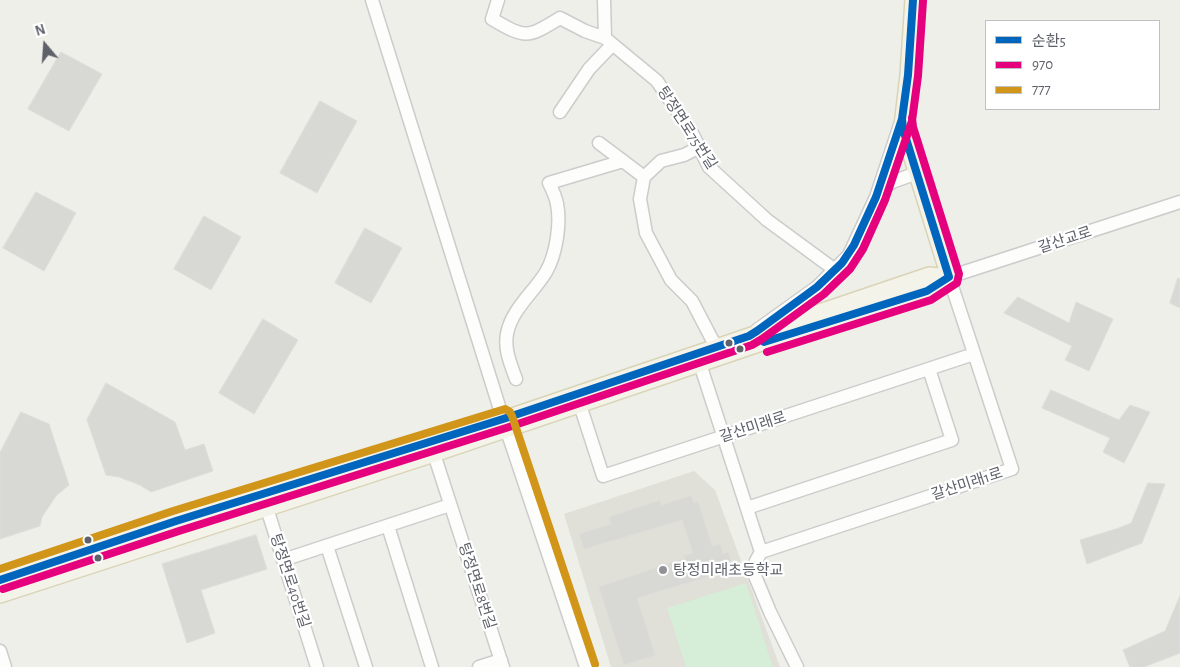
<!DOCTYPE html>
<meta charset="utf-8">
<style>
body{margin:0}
#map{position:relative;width:1180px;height:667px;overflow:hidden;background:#efefea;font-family:"Alegreya Sans","Noto Sans KR",sans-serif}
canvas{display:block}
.legend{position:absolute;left:985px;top:20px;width:175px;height:90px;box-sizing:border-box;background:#fff;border:1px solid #bfc0c3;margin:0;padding:6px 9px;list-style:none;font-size:15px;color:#5e6169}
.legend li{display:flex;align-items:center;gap:10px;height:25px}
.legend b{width:25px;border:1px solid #bfc0c3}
.north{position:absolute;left:20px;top:20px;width:50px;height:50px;-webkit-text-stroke:4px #fff;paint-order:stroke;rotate:342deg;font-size:14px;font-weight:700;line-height:20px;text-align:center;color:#5e6169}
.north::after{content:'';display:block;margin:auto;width:18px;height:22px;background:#5e6169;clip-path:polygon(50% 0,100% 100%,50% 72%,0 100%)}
</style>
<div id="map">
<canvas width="1180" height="667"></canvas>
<ul class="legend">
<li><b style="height:6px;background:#0065bd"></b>순환5</li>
<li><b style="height:6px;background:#e5007d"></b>970</li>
<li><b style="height:6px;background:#d1951a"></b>777</li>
</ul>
<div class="north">N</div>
</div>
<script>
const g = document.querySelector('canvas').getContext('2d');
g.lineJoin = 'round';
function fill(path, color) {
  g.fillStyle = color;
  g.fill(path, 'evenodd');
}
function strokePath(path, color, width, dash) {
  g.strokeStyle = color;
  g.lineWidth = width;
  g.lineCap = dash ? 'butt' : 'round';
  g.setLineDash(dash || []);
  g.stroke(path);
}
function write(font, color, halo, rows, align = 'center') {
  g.font = font + ' "Alegreya Sans","Noto Sans KR",sans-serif';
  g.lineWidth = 4.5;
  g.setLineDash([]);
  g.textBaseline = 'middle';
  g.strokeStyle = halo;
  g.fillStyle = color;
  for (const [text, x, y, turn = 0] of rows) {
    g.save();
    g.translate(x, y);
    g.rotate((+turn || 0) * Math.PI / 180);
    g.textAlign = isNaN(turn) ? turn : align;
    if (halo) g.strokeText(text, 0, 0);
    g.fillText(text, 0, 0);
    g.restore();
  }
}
fill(new Path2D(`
 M694,471L715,490L780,667H611L564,514Z`), '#e0dfd8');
fill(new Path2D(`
 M746,583L773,667H686L667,608Z`), '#d6edd7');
const building = new Path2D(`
 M61,52L102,74L69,131L28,109Z
 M320,101L357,121L317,193L280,173Z
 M36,192L76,213L44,271L3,248Z
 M204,216L241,237L211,290L174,269Z
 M365,228L402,248L371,303L335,283Z
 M1178,278L1180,279V308L1170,303Z
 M1018,297L1069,323L1076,302L1113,319L1089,371L1065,360L1072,346L1004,313Z
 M263,319L298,340L254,414L219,393Z
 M106,383L175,422L185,450L204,444L213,471L151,492L140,485L119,477L106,475L87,420Z
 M1051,390L1119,420L1130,405L1150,412L1124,463L1103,452L1110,438L1042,408Z
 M21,412L49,424L69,485L56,496L42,517L40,526L0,539V453Z
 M1148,483L1165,484L1142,543L1087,564L1080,540L1119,528L1131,523Z
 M691,496L694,503L698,502L712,546L720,544L723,554L728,552L733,569L637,598L655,655L624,665L599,587L685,558L683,556L693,553L682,520L584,549L579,534L611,524L609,517L660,500L661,505Z
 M256,535L267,569L201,590L215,633L187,643L162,564Z
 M1180,596V653L1144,667H1130L1123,650L1165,631Z`);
fill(building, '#d8d8d5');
strokePath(building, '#deded8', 1);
const minor = new Path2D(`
 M372,0L503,419L586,667
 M498,0L492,19C526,39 527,38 560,18L585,31L605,38L657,81L692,133L709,167L767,220L835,270
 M604,0L605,38
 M560,112L589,69L612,45
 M599,143L623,161
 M644,177L640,199L646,233L671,280L692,301L716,347
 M878,193L892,182L917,173
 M757,330L817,287L849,255L876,197L902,119
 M700,364L761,552L1012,469L949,277L1180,202
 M516,379C511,365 504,350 507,334C511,310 534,292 546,272C556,255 561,224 557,204C556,197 552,189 549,183L623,161L644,177L661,161L684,155L700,147
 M580,405L603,476L974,354
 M434,454L503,667
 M264,499L317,667
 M747,508L952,440L929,369
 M388,526L432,667
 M327,546L366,667
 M761,552L756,561L754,568L755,576L770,612L797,667
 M283,560L450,505
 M0,651L5,667
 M479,667L501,660`);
const major = new Path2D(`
 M913,0L908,75L902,126L949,277
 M0,580L176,521L503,419L929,275L949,277
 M0,595L434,454L759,344L927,291L949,277`);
strokePath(minor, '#cbcccb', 15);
strokePath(major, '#d9d4b6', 18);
strokePath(minor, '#fdfdfc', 12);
strokePath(major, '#f4f3e9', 15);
strokePath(new Path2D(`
 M764,342L927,291L949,277L903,129L902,119
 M0,580L176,521L503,419L749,336L757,331L817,287L842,263L854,245L876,197L902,119L908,75L913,0`), '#0065bd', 8);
strokePath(new Path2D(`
 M767,352L931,300L957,283L959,274L913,127L912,118
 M3,589L179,531L506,428L752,345L762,339L824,294L850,269L863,249L885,200L912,121L918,76L923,1`), '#e5007d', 8);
strokePath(new Path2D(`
 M0,569L173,511L505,409L510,412L512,416L595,664`), '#d1951a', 8);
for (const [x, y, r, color] of [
 [729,343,4.5,"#5e6169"],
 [740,349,4.5,"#5e6169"],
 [88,540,4.5,"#5e6169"],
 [98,558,4.5,"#5e6169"],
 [663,570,5,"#919396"]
]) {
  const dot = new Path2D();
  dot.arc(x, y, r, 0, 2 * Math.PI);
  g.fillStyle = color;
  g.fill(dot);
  strokePath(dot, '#fff', 2);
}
write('15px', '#5e6169', '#fff', [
 ["탕정면로75번길",687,128,57],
 ["갈산교로",1065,240,-18],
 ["갈산미래로",753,427,-18],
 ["갈산미래1로",967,484,-18],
 ["탕정면로40번길",290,581,72],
 ["탕정면로8번길",477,586,72]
]);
write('15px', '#5e6169', '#fff', [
 ["탕정미래초등학교",673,570]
], 'left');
</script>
